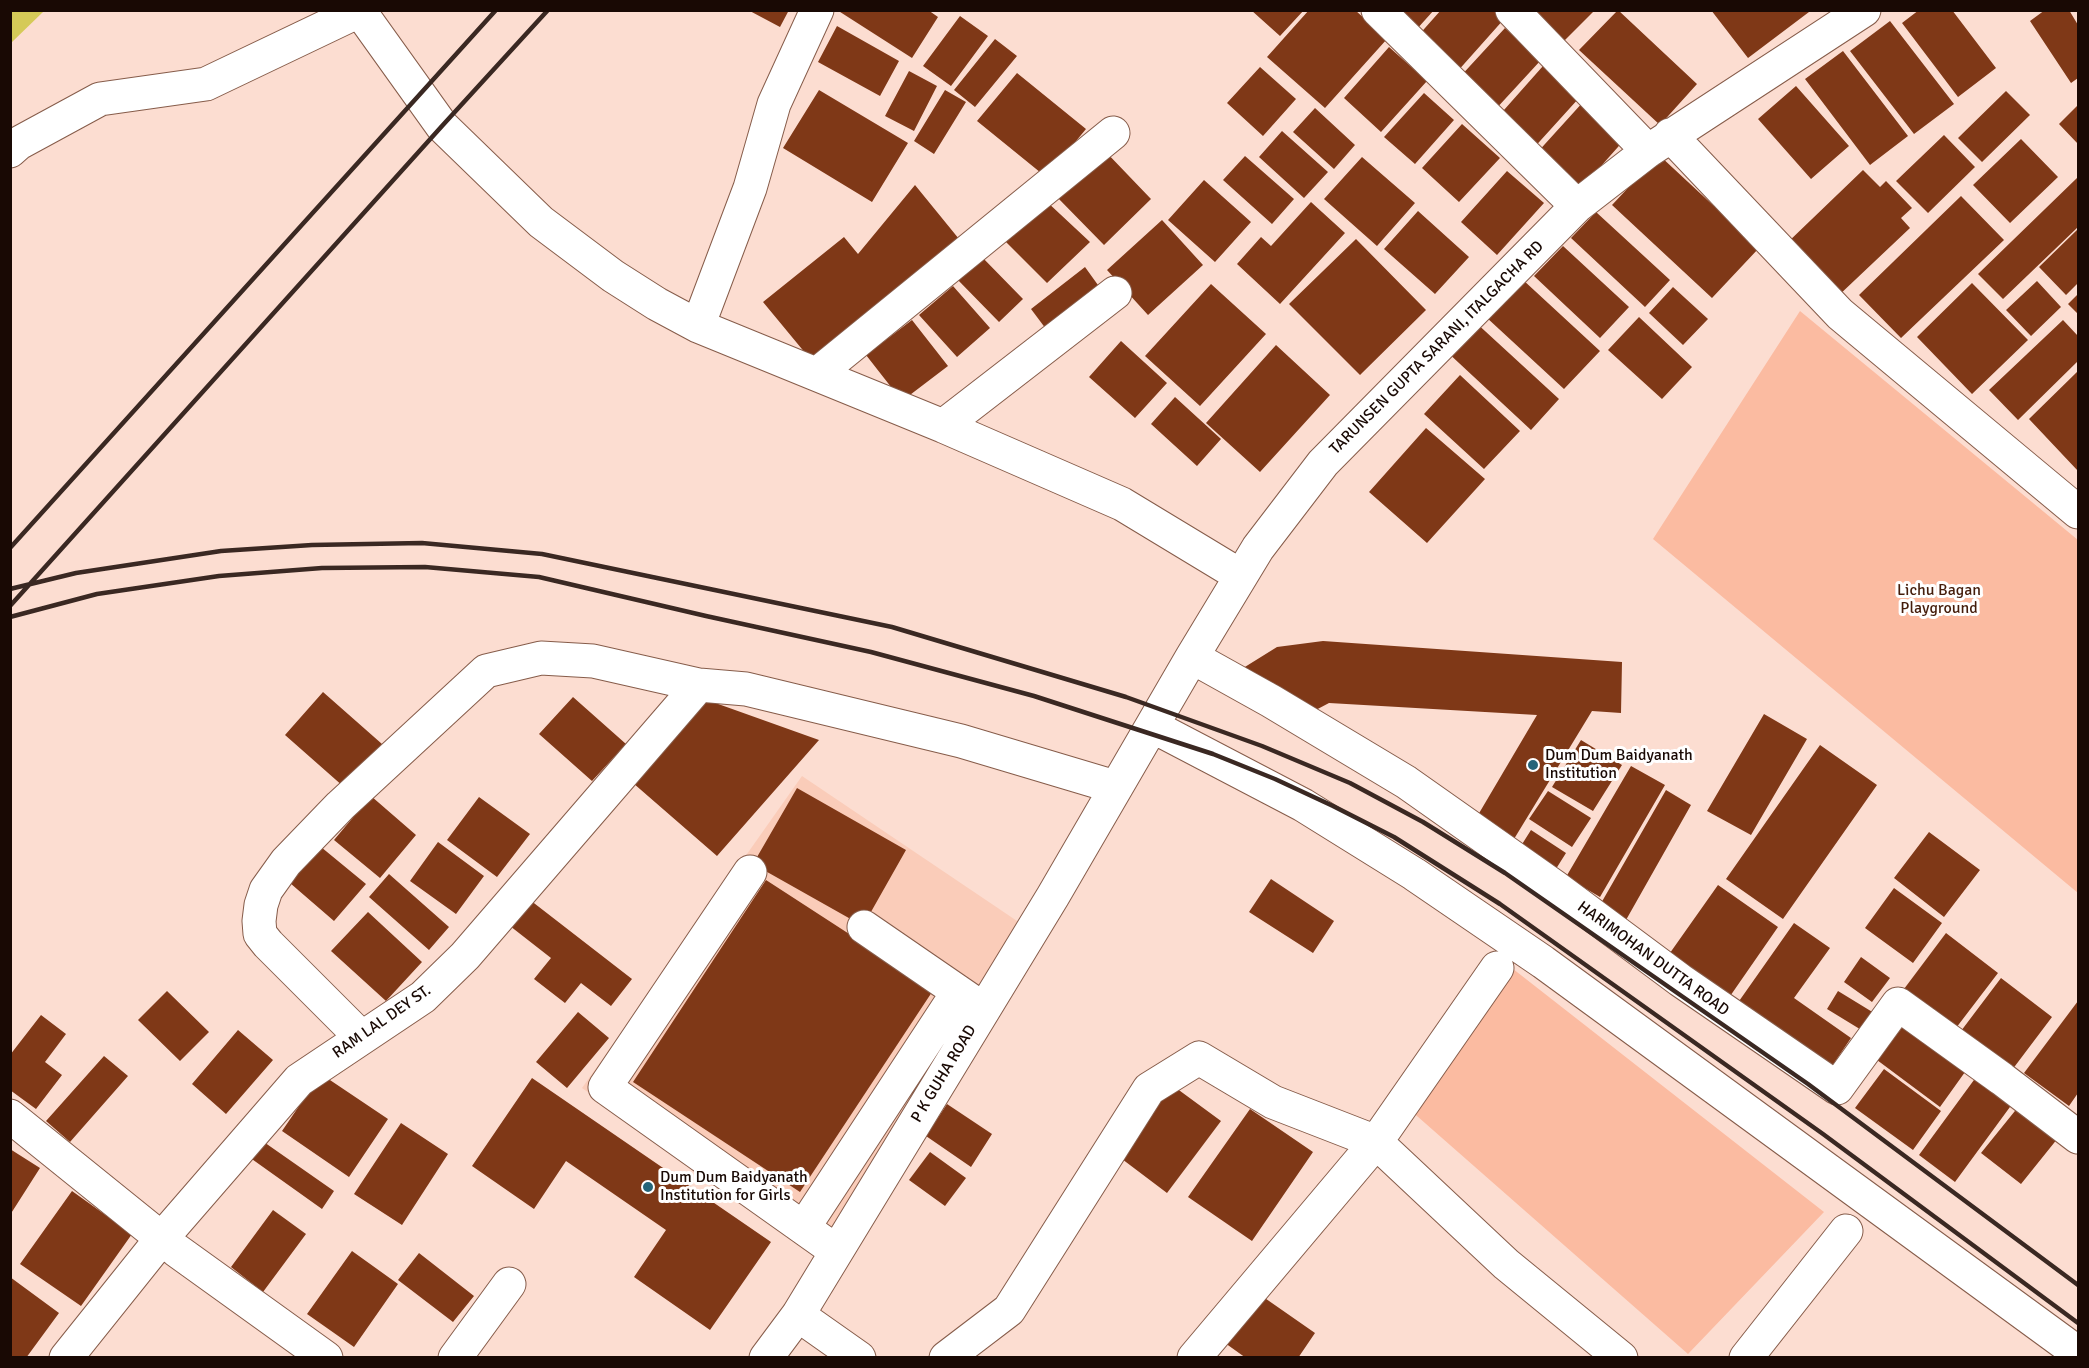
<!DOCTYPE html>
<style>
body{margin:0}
#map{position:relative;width:2089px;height:1368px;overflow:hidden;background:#fcddd1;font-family:Signika,sans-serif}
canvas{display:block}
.frame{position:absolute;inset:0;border:12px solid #190904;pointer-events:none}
</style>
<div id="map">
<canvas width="2089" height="1368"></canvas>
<div class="frame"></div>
</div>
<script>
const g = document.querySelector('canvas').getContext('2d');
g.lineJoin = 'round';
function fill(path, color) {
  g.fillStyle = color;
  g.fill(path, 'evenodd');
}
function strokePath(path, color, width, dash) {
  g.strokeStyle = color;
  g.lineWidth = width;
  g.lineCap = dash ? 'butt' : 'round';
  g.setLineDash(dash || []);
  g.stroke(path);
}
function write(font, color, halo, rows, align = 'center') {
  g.font = font + ' Signika,sans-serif';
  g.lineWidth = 6;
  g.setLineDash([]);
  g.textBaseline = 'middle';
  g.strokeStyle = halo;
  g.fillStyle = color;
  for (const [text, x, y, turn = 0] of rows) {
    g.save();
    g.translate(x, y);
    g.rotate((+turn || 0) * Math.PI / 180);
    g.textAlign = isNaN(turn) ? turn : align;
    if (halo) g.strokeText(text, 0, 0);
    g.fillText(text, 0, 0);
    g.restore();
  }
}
fill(new Path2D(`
 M802,776L1023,925L821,1255L582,1088Z`), '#faccb9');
fill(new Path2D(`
 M1800,311L2078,540V893L1653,539Z
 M1508,965L1824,1212L1688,1354L1409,1109Z`), '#fbbba1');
fill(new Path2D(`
 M11,10H44V11L11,43Z`), '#d5ca58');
fill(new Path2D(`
 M748,10H789L780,27Z
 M837,10H928L938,17L912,58Z
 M1251,10H1304L1280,36Z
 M1309,10H1355L1387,39L1325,108L1267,57Z
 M1394,10H1434L1416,30Z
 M1441,10H1496L1505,18L1456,73L1417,37Z
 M1531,10H1595L1563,42Z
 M1618,10L1697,84L1660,125L1579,50Z
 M1711,10H1808L1809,12L1748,58Z
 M1919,10H1952L1996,68L1958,97L1902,23Z
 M2045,10H2069L2078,25V78L2071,83L2030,21Z
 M960,16L988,36L951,86L923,66Z
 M1890,21L1954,104L1914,134L1850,51Z
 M837,26L899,61L880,96L818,62Z
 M1505,28L1541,60L1494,111L1458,79Z
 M995,39L1017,56L975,107L954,90Z
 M1389,47L1427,81L1381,132L1344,98Z
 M1843,51L1908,136L1870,165L1805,79Z
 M1543,66L1579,98L1531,151L1496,119Z
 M1260,67L1296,99L1263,136L1227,103Z
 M909,71L937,86L914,131L885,116Z
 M1017,73L1086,129L1046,177L977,121Z
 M1796,86L1849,146L1811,179L1758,119Z
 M819,90L908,143L872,202L783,148Z
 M945,90L966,102L934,154L914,141Z
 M2006,91L2030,115L1982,162L1958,138Z
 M1424,93L1454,120L1415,164L1384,137Z
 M1584,101L1626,138L1577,193L1535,155Z
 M2078,105V144L2059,124Z
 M1315,108L1355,145L1334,169L1293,132Z
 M1462,124L1500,158L1459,202L1422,168Z
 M1282,131L1328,172L1304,198L1259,157Z
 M1944,135L1975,167L1928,213L1896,181Z
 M2021,139L2058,177L2010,223L1973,185Z
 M1104,150L1151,199L1104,245L1056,196Z
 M1659,155L1759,248L1712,298L1612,205Z
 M1245,156L1294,199L1272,224L1223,180Z
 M1362,157L1415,203L1377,246L1324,199Z
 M1863,170L1880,187L1886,181L1912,208L1901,218L1910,228L1837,297L1786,244Z
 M1507,171L1544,203L1497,255L1461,222Z
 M2078,177V227L2003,299L1978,274Z
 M1204,180L1251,222L1215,262L1168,220Z
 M915,185L959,239L811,360L763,302L844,237L858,254Z
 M1961,196L2004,240L1901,338L1859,295Z
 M1045,200L1090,242L1047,283L1003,239Z
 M1311,202L1345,233L1280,304L1237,264L1261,237L1271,246Z
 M1418,211L1469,257L1435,294L1384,249Z
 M1596,212L1670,280L1645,307L1571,238Z
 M1162,220L1203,265L1148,315L1107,270Z
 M2078,229V283L2066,295L2039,267Z
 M1356,239L1426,310L1360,375L1289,304Z
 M1563,246L1629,307L1600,338L1534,276Z
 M980,255L1023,299L999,322L956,278Z
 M1085,267L1103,292L1049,333L1031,309Z
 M1522,279L1600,351L1564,389L1486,317Z
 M2037,281L2061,307L2031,336L2006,310Z
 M1972,283L2028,340L1972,394L1917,337Z
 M1211,284L1266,334L1200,406L1145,356Z
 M953,286L990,328L957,357L919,315Z
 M1673,287L1708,319L1683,345L1649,313Z
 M2078,294V314L2068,304Z
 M1639,317L1692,367L1662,399L1608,350Z
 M912,320L948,366L902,401L866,355Z
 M1473,320L1559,399L1531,430L1445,350Z
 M2063,320L2078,336V361L2018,420L1989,390Z
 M1121,341L1167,383L1135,418L1089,377Z
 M1276,345L1330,395L1260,472L1206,423Z
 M2078,371V471L2029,419Z
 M1460,375L1520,431L1484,469L1424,414Z
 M1175,397L1221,439L1197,466L1151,424Z
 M1426,428L1485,479L1427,543L1369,492Z
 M1323,641L1622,662L1621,713L1592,711L1514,839L1478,815L1537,715L1329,703L1312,712L1240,670L1277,647Z
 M323,692L382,744L344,787L285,735Z
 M573,697L626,744L592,781L539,734Z
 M707,700L819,740L717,856L633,783Z
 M1764,714L1807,739L1751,835L1707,811Z
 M1581,740L1622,765L1593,811L1552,787Z
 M1820,745L1877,785L1783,919L1726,879Z
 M1631,766L1665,785L1600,897L1566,877Z
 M797,788L906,850L863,926L753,864Z
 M1666,790L1691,805L1626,920L1600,905Z
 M1548,791L1591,818L1572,847L1529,819Z
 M371,796L416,835L380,878L334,840Z
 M479,797L530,834L497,877L447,840Z
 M1531,830L1566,853L1554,872L1519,849Z
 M1929,832L1980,870L1944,917L1894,878Z
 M438,842L484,876L456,914L410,881Z
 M321,847L366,884L334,921L290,883Z
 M389,874L449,927L429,950L369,897Z
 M1271,879L1334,921L1313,953L1249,912Z
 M766,880L934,989L800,1192L633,1082Z
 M1718,885L1778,927L1726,1002L1665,960Z
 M1894,888L1942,923L1913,963L1865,928Z
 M530,900L632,979L611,1006L581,983L565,1003L534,979L551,958L510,926Z
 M368,912L422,962L386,1001L331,951Z
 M1794,923L1830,948L1794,998L1851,1038L1830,1069L1737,1004Z
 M1946,933L1998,973L1956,1028L1904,989Z
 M1861,957L1890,978L1872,1002L1844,982Z
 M2001,978L2052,1017L2012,1070L1961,1031Z
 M167,991L209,1032L180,1061L138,1020Z
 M1838,991L1874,1013L1863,1031L1827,1009Z
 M2078,1001V1093L2069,1106L2024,1073Z
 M578,1012L609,1038L567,1088L536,1062Z
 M41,1015L66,1034L45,1062L62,1075L36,1109L10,1090V1055Z
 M1908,1020L1970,1065L1940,1107L1877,1060Z
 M238,1030L273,1060L226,1114L192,1084Z
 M104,1056L128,1076L70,1142L46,1121Z
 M1884,1069L1941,1111L1913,1150L1855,1108Z
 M1982,1069L2018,1096L1955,1182L1919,1155Z
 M321,1074L388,1119L349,1177L282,1131Z
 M532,1078L771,1242L710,1330L634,1277L666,1230L566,1161L534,1209L472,1166Z
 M1172,1085L1221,1121L1167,1193L1118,1156Z
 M2023,1101L2062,1133L2021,1184L1981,1153Z
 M947,1104L992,1134L971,1167L926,1136Z
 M1250,1109L1313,1152L1252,1241L1188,1197Z
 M401,1123L448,1154L402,1225L354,1194Z
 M261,1140L334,1191L322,1209L249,1157Z
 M10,1149L40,1168L10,1215Z
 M930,1152L966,1178L945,1206L909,1180Z
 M72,1191L132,1234L81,1306L20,1264Z
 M273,1210L306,1234L263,1292L231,1267Z
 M352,1251L398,1284L354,1347L307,1314Z
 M419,1253L474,1296L453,1322L398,1280Z
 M10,1277L59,1313L26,1358H10Z
 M1259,1294L1315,1333L1298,1358H1246L1225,1343Z`), '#7f3817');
const minor = new Path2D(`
 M359,10L442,126L541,222L613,276L657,304L698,326L943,426L1122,504L1241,576
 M1378,10L1577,206
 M1512,10L1648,151
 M1670,135L1840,314L2078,512
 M10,151L19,143L100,99L206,84L361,10
 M698,326L750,188L774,104L817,10
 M817,374L1113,133
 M943,426L1115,293
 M1192,657L1271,701L1406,782L1555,887L1680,980L1837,1088L1898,1004L2002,1079L2078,1137
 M1152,726L1303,805L1414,874L1543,962L2078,1353
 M750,872L605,1087L836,1251
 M864,927L976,1004
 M361,1037L268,944L260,934L259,921L261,905L266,890L286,862L340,806L486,671L541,658L593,661L699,685L746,689L961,741L1115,787
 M10,1116L176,1250L326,1358
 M804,1227L958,992
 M798,1315L859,1358
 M66,1358L162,1238L299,1080L423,997L465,956L699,685
 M455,1358L509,1284
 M766,1358L798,1315L1053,896L1192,657L1258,548L1323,463L1577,206L1648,151L1864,10
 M946,1358L1009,1310L1149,1089L1199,1058L1273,1102L1376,1142L1506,1264L1621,1358
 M1194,1358L1376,1142L1497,968
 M1746,1358L1846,1231`);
strokePath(minor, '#865c4a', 35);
strokePath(minor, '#fff', 33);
strokePath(new Path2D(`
 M10,548L496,10
 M10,589L76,573L221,551L312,545L422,543L542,554L892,627L1126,697L1262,746L1350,783L1423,822L1505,873L1808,1084L2078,1285
 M10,606L442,126L548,10
 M10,617L97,594L219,576L322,568L425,567L539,577L706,616L871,652L1034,696L1213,754L1275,779L1333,806L1394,837L1500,904L1823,1134L2078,1323`), '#3a2822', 4.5);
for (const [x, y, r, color] of [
 [1533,765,6,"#246479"],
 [648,1187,6,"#246479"]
]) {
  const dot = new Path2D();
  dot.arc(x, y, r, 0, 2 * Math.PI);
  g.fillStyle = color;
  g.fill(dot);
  strokePath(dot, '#fff', 2);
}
write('16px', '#190904', '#fff', [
 ["TARUNSEN GUPTA SARANI, ITALGACHA RD",1437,348,-45],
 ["HARIMOHAN DUTTA ROAD",1653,959,36],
 ["RAM LAL DEY ST.",382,1022,-35],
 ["P K GUHA ROAD",944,1074,-59]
]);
write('16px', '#441d0b', '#fff', [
 ["Lichu Bagan",1939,591],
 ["Playground",1939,609]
]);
write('16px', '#190904', '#fff', [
 ["Dum Dum Baidyanath",1545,756],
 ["Institution",1545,774],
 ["Dum Dum Baidyanath",660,1178],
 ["Institution for Girls",660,1196]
], 'left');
</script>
